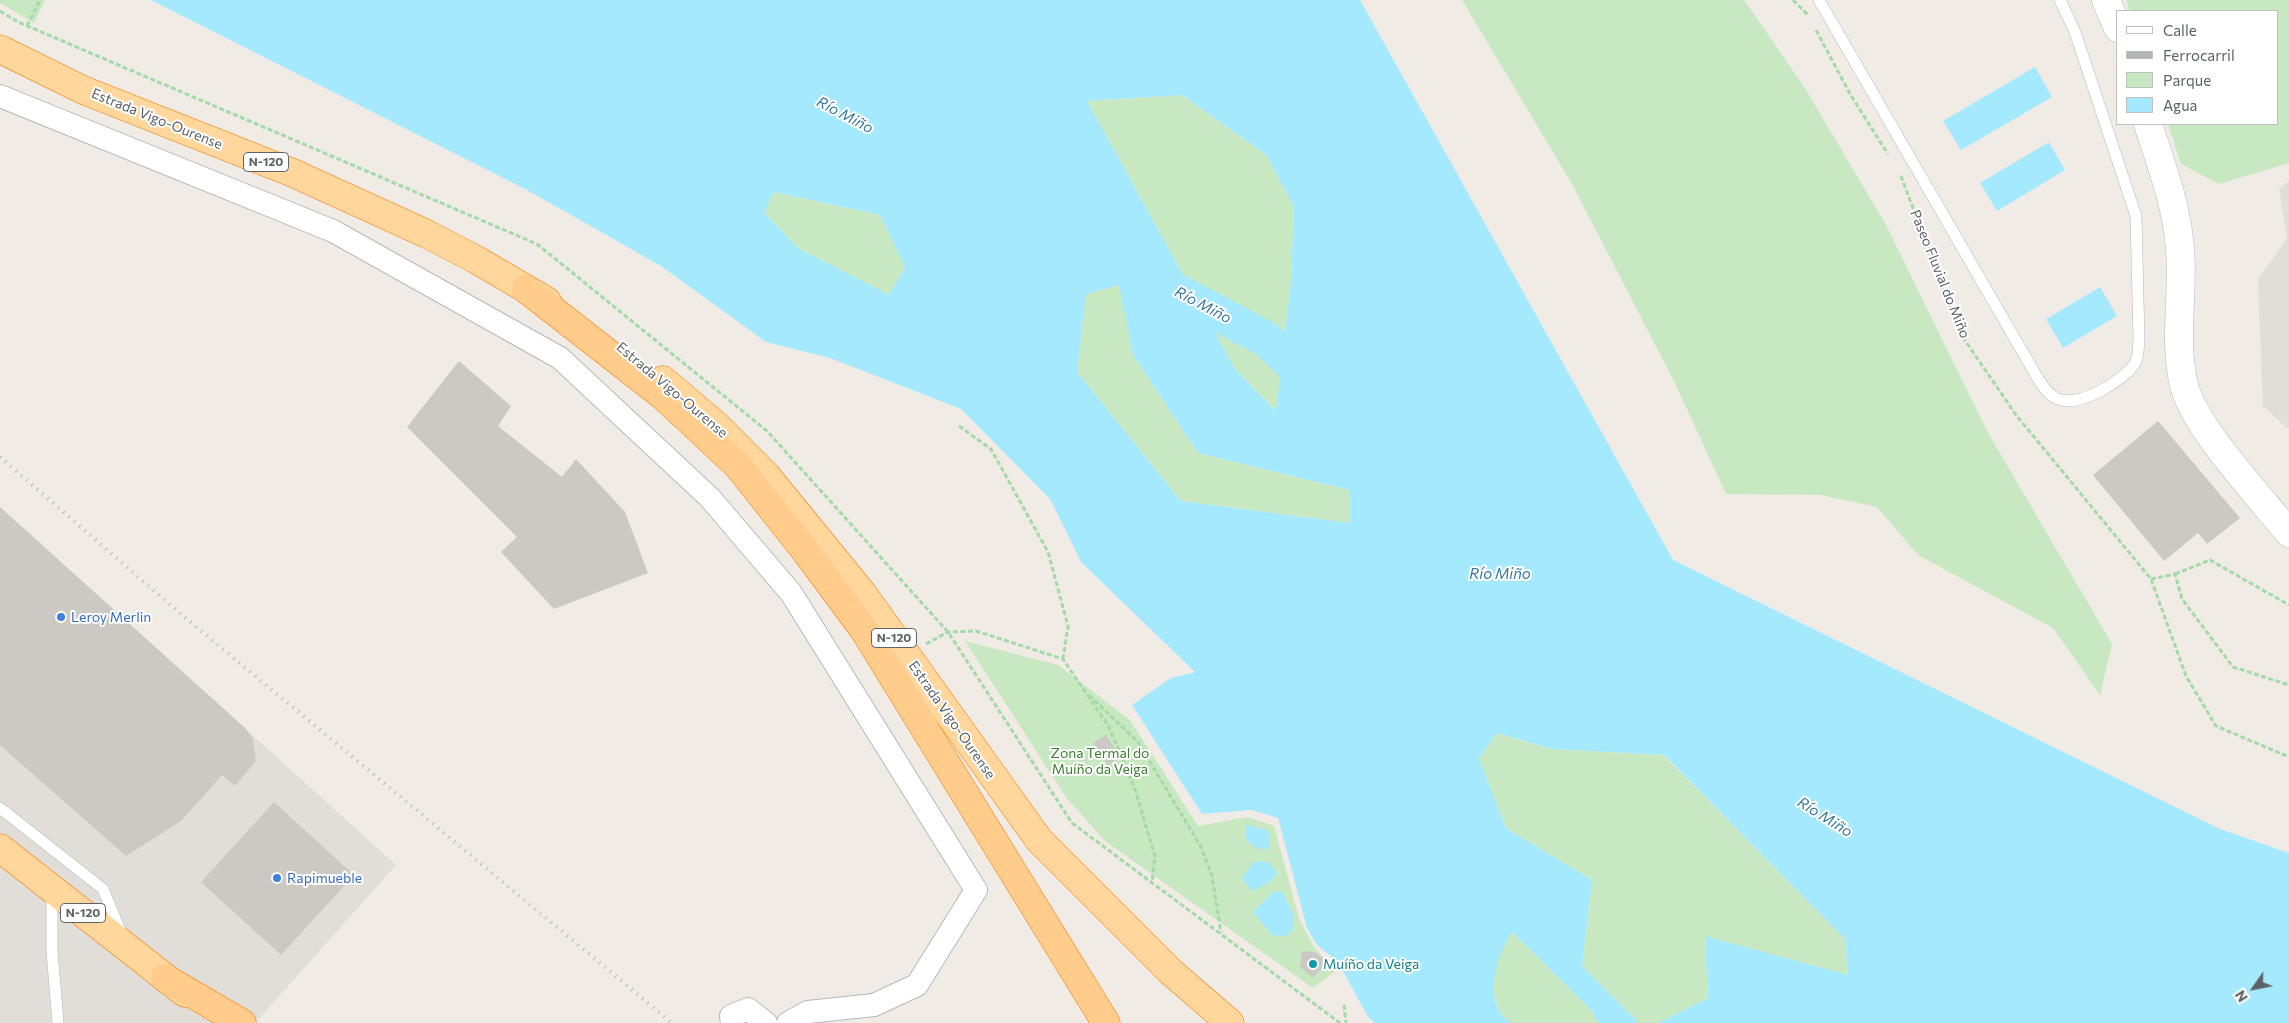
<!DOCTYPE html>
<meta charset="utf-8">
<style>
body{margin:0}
#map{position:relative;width:2289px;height:1023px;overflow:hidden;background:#f0ebe5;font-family:Commissioner,sans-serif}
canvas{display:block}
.legend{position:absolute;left:2116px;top:10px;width:162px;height:115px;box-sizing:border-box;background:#fff;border:1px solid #bec0c2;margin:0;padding:6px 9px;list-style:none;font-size:15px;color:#5d6266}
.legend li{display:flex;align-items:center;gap:10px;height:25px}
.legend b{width:25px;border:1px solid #bec0c2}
.north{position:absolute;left:2229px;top:963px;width:50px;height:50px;-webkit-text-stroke:4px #fff;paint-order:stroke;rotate:237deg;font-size:14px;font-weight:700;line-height:20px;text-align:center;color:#5d6266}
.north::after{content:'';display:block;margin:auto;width:18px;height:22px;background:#5d6266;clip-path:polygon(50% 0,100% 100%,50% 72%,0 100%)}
</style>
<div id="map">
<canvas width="2289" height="1023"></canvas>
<ul class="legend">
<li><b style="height:6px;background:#fff"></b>Calle</li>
<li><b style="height:6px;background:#b4b5b6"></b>Ferrocarril</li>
<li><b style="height:14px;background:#c8e8c1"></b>Parque</li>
<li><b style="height:14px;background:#a5e9ff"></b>Agua</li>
</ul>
<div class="north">N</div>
</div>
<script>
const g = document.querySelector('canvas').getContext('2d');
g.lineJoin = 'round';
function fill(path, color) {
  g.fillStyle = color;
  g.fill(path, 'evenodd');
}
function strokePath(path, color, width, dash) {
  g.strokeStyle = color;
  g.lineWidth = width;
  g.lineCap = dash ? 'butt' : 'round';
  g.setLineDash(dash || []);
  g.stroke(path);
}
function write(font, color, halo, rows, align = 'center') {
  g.font = font + ' Commissioner,sans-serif';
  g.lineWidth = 4;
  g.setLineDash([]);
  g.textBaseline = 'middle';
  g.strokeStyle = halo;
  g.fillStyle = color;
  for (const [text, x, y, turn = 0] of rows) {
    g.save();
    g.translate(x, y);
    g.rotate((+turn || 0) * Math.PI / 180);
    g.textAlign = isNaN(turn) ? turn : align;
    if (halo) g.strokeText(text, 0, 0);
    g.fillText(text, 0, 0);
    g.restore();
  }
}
fill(new Path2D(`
 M2289,181V430L2263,406L2258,280L2287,238L2279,189Z
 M0,507L396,865L255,1023H0Z`), '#e1ddd9');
fill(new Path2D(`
 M0,0H45L34,23L0,3Z
 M1462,0H1744L1803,85L1886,225L1988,433L2112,644L2100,695L2053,628L1918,555L1877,507L1821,495L1726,494L1674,381L1572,184Z
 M2126,0H2289V163L2219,184L2181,164L2168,124H2278V11H2130Z
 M1182,95L1266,155L1294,207L1291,281L1277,411L1235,369L1087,101Z
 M774,192L880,215L905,267L889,296L798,248L763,211Z
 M1120,285L1133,355L1198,453L1349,490L1350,523L1181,501L1077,372L1086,293Z
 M965,641L1058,665L1130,720L1198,826L1248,817L1274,826L1299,919L1314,947L1335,971L1313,988L1105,841L1066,797Z
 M1496,733L1552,749L1663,755L1845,939L1848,976L1705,936L1708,998L1658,1023H1639L1582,967L1592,880L1506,828L1479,758Z
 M1512,932L1591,1010L1599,1023H1512C1488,1009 1492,975 1500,952C1502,945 1508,938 1512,932Z`), '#c8e8c1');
fill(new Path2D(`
 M151,0H1360L1673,560L2220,829L2289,853V1023H1658L1708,998L1705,936L1848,975L1845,939L1664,755L1552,749L1497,733L1479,758L1506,828L1592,880L1582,966L1639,1023H1599L1591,1010L1512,932C1496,956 1481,1005 1512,1023H1375L1368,1017L1338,962L1317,945L1307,928L1278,818L1251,810L1202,814L1132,705L1171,678L1195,672L1081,562L1050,499L961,409L830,358L766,342L661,266L527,190ZM1182,95L1266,155L1294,207L1291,281L1276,411L1235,369L1087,101ZM774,192L880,215L905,267L889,295L798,248L764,212ZM1119,285L1133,355L1198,453L1349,490L1350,523L1181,501L1077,372L1086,294Z
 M2035,67L2052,97L1961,150L1943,121Z
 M2049,142L2065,170L1997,211L1980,183Z
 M2100,287L2117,316L2063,348L2046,319Z
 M1246,825L1268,830L1270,846L1264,850C1251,847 1243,840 1246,825Z
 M1263,861L1269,863L1277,873L1270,882L1252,891L1242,879L1253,862Z
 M1274,891L1282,892L1294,916V928L1286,936L1272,935L1253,912Z`), '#a5e9ff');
strokePath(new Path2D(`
 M1157,281L1266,339L1319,389`), '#a5e9ff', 36);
fill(new Path2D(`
 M459,361L511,406L498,426L562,477L576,459L625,512L648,573L554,609L501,552L517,537L407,427Z
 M2158,421L2240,518L2207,544L2198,533L2164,561L2093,475Z
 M0,507L245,728L253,739L256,761L235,786L222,775L181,821L126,856L0,745Z
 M1106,735L1120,757L1108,765L1093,743Z
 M274,802L354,875L281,955L201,882Z
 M1302,951L1315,952L1327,962L1313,978L1300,967Z`), '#ccc8c4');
const service = new Path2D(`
 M1819,0L2037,377C2043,386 2048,395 2058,399C2079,408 2125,380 2135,363C2139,357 2138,347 2139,340L2136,216L2075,32L2060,0
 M0,808L103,889L122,935
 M52,893V951L58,1023`);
const minor = new Path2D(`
 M0,96L333,231L560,358L710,498L791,593L976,890L917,985L874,1005L808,1012L788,1023
 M732,1023L731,1016L748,1009L766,1023`);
const secondary = new Path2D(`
 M2106,0L2118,28
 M2148,124C2161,164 2177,206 2180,249C2184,295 2173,339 2184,385C2194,427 2260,497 2289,533`);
const trunk = new Path2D(`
 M0,49L83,90L293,173L427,234L475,259L547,301
 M663,380L715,424L766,475L863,594L1039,840L1171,972L1230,1023
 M0,848L185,993`);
const motorway = new Path2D(`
 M526,289L663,396L738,466L807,553L864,630L1106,1023
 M165,978L242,1023`);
strokePath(service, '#b5b9bc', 12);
strokePath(minor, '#b5b9bc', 24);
strokePath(secondary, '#b4b9bd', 29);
strokePath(trunk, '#f47a00', 29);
strokePath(motorway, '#f47a00', 29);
strokePath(new Path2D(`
 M1793,0L1808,15
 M0,11L18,22L537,244L767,431L948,632L1072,823L1340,1023
 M27,26L40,0
 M1816,30L1850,94L1888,154
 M1901,176L1960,333L2016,415L2151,579L2186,676L2216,726L2289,757
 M959,426L991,449L1048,552L1068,626L1063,659
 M2175,574L2210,560L2289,605
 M2151,579L2175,574L2182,599L2233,667L2289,685
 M926,644L948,632L976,631L1063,659L1109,727L1135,789L1155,857L1152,882
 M1089,695L1138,742L1201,847L1212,876L1221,933
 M1344,1005L1346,1023`), '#a4daa7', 3, [5, 2.5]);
strokePath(service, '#fff', 11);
strokePath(minor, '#fff', 22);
strokePath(secondary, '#fff', 28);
strokePath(trunk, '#ffd69b', 28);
strokePath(motorway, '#ffcc8c', 28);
strokePath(new Path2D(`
 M0,457L188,620L672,1023`), '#b4b5b6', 4, [1, 6]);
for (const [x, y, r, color] of [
 [61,617,5,"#3f7fe0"],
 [277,878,5,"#3f7fe0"],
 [1313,964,5,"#0f9aa8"]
]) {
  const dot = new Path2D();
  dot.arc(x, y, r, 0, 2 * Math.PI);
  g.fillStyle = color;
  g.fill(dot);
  strokePath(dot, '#fff', 2);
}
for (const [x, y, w] of [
 [266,162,45],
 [894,638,45],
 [83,913,45]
]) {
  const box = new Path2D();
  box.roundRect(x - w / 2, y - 9.5, w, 19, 4);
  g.fillStyle = '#fff';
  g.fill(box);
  strokePath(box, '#5d6266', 1);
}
write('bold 12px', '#5d6266', null, [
 ["N-120",266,162],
 ["N-120",894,638],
 ["N-120",83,913]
]);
write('14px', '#5d6266', '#fff', [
 ["Estrada Vigo-Ourense",157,119,22],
 ["Paseo Fluvial do Miño",1940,274,68],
 ["Estrada Vigo-Ourense",672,390,40],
 ["Estrada Vigo-Ourense",952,720,55]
]);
write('14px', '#366cbe', '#fff', [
 ["Leroy Merlin",71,617],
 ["Rapimueble",287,878]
], 'left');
write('14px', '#3c8131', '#fff', [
 ["Zona Termal do",1100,753],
 ["Muíño da Veiga",1100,769]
]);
write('14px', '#0d838f', '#fff', [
 ["Muíño da Veiga",1323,964]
], 'left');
write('italic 15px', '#37799a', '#fff', [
 ["Río Miño",845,115,28],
 ["Río Miño",1203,305,28],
 ["Río Miño",1500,574],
 ["Río Miño",1825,817,32]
]);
</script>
